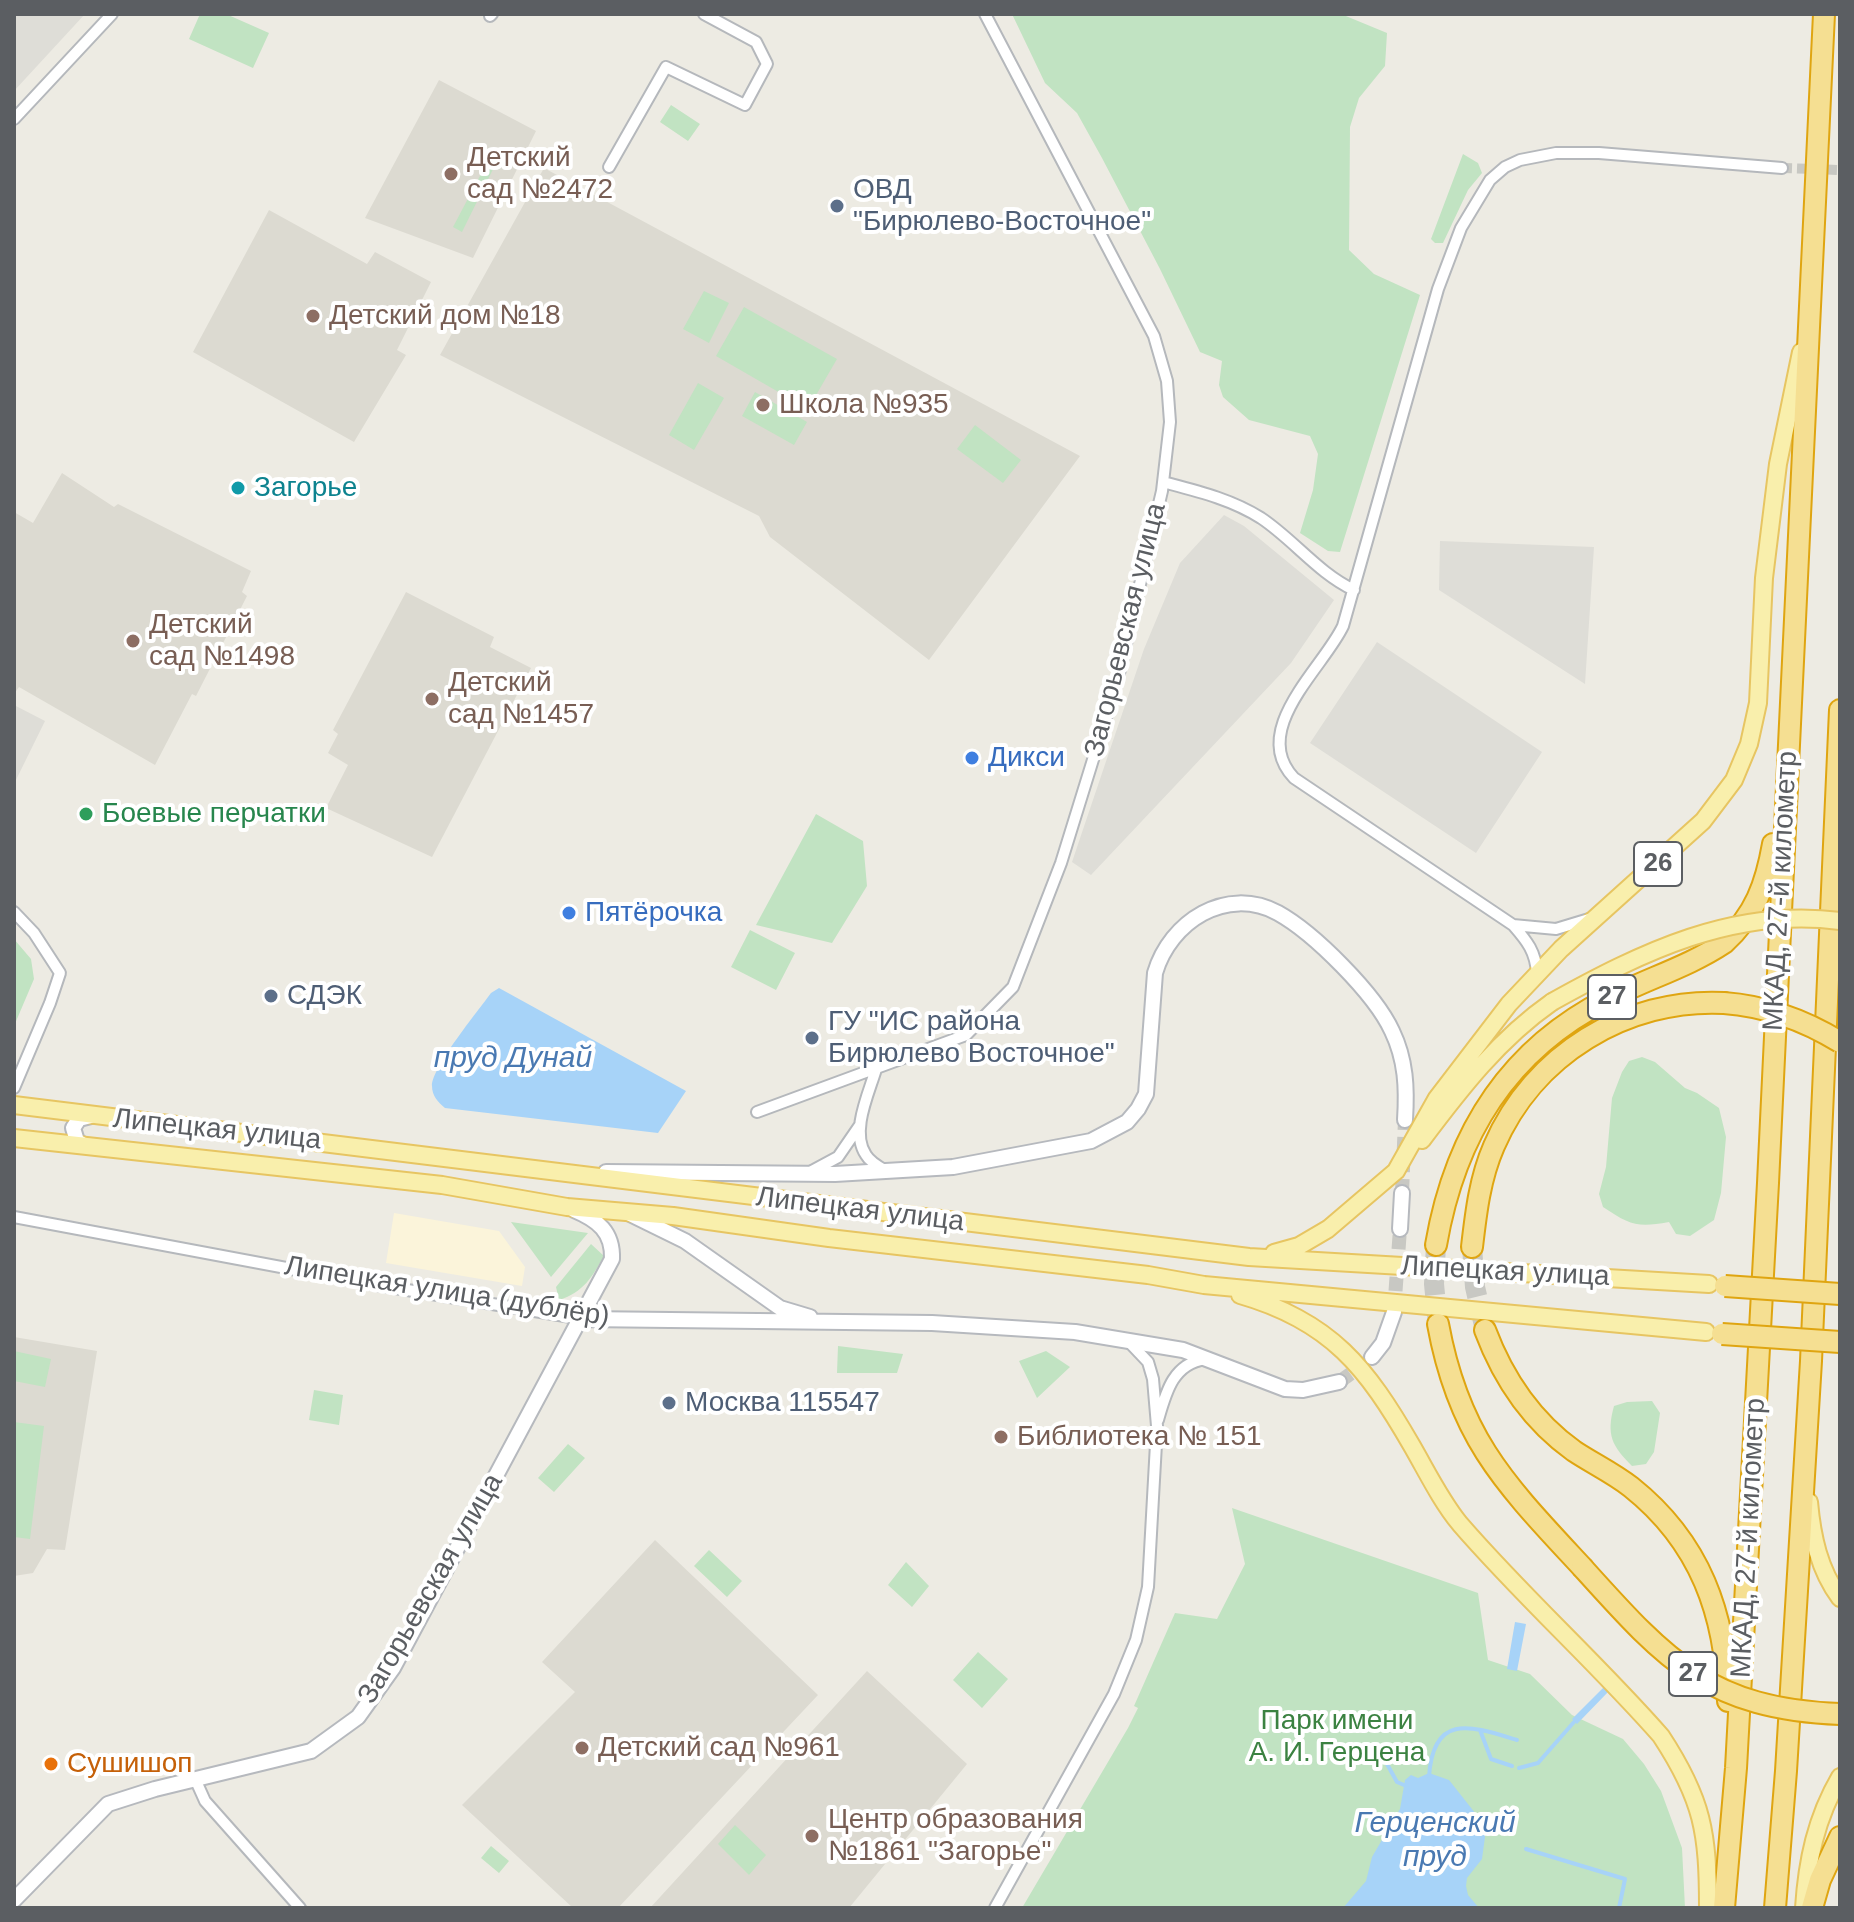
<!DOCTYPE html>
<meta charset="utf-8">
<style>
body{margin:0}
#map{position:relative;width:1854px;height:1922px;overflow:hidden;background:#edebe3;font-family:Arial,sans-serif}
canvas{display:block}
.frame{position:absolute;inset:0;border:16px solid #5b5e62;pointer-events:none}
</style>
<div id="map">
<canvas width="1854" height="1922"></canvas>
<div class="frame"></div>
</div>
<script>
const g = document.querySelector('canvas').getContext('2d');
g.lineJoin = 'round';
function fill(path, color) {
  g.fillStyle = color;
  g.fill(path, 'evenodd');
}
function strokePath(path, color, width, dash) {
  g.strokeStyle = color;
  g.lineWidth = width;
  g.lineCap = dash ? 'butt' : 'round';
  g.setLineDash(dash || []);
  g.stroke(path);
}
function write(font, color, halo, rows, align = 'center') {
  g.font = font + ' Arial,sans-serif';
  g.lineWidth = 8;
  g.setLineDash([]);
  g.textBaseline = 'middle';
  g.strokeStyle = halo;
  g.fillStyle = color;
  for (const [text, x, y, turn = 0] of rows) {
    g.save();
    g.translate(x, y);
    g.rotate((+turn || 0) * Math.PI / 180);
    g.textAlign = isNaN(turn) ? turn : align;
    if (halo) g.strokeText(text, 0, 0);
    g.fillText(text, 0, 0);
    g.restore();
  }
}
fill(new Path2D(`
 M394,1213L499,1231L525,1267L522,1286L386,1263Z`), '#fbf4da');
fill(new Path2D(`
 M14,14H85L14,91Z
 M1224,515L1244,526L1334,600L1291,663L1091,875L1072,862L1144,649L1180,563Z
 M1440,541L1594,547L1585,684L1439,590Z
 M1377,642L1542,752L1476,853L1310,743Z
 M14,705L45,721L14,784Z`), '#deddd7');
fill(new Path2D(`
 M439,80L536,131L473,258L365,218Z
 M544,168L1080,456L929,660L770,537L759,516L440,355Z
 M269,210L367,264L375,252L431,282L397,350L406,355L354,442L193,352Z
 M62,473L114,507L118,504L251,571L242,592L247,596L196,696L192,694L155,765L19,687L14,694V512L33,523Z
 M406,592L494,637L490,647L531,668L432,857L326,808L348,765L328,753L338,734L333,730Z
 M14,1337L97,1351L65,1550L47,1549L33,1573L14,1576Z
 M655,1540L818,1695L618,1908H573L462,1805L575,1692L542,1662Z
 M867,1671L967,1764L849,1908H650Z`), '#dcdad1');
fill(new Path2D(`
 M200,14H226L269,33L253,68L189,39Z
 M1012,14H1341L1387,33L1385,66L1359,98L1350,127L1349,250L1374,274L1420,295L1340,552L1328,551L1300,533L1313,490L1318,454L1310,436L1249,420L1223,397L1219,385L1222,361L1200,352L1160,269L1102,158L1077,113L1045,83Z
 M671,105L700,124L688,141L660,122Z
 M1463,154L1478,163L1482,173L1468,190L1443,243H1435L1431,239Z
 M490,157L498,159L462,232L453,227Z
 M704,291L729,303L709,343L683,329Z
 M744,307L837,359L808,409L716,356Z
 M698,383L724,398L694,450L669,435Z
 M755,392L807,422L794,445L742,416Z
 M975,425L1021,460L1003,483L957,449Z
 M816,814L863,841L867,886L832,943L756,925Z
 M750,930L795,953L776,990L731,967Z
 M14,939L31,959L34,979L14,1026Z
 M1642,1057L1655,1062L1685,1088L1697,1093L1719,1108L1726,1137L1721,1193L1714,1220L1690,1236L1676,1234L1669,1222C1637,1228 1630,1225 1603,1207L1599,1194L1606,1167L1612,1098L1622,1072L1629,1061Z
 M511,1222L588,1233L551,1277Z
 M591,1244L604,1256C592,1277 584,1292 559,1300L556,1287Z
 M838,1346L903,1354L897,1373H837Z
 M14,1351L51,1359L45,1387L14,1381Z
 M1046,1351L1070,1367L1037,1398L1019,1361Z
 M314,1390L343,1395L339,1425L309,1420Z
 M1652,1401L1660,1413L1654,1452L1646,1464L1632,1466C1612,1446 1606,1435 1614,1406L1627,1402Z
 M14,1422L44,1426L30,1539L14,1537Z
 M568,1444L585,1458L554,1492L538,1478Z
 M1232,1508L1478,1593L1488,1660L1530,1674L1572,1715L1623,1739L1644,1764L1661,1791L1682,1848L1685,1908H1022L1128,1728L1138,1708L1134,1706L1175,1613L1217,1619L1245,1564Z
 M709,1550L742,1581L727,1597L694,1566Z
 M906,1562L929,1586L912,1607L888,1585Z
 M978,1652L1008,1679L982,1708L953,1680Z
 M735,1825L766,1855L749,1875L718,1844Z
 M491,1846L509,1861L499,1873L481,1858Z`), '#c1e3c2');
fill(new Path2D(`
 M499,988L686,1091L658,1133L445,1108C438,1102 432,1096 432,1086C432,1067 478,1011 491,993Z
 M1515,1622L1526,1624L1517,1671L1507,1669Z
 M1605,1686L1609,1691L1577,1724L1572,1719Z
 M1429,1773L1449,1780L1483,1823L1485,1837L1482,1859L1467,1878L1466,1886L1468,1895L1479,1908H1343L1366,1881L1372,1857L1400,1809L1405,1780L1411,1775L1418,1778Z`), '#a7d3f8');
strokePath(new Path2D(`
 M1480,1730L1491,1759L1512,1766
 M1377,1746L1397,1782L1404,1785
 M1519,1768L1538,1763L1574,1722
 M1429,1777C1433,1712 1471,1726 1517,1740
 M1526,1849L1625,1879L1619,1908`), '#a7d3f8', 4);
strokePath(new Path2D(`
 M1782,168L1840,170`), '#c8c8c3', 10, [10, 5]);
strokePath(new Path2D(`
 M1402,1193L1405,1120
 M1394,1312L1400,1229
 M1339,1382L1367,1362`), '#c8c8c3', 14, [14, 7]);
strokePath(new Path2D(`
 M1436,1245L1434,1284L1438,1324
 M1472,1247L1475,1287L1485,1330`), '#c8c8c3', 20, [20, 10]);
const street = new Path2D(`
 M490,16L492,14
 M14,119L112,14
 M609,167L666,67L745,105L767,64L756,42L704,14
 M1163,482C1197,491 1231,499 1261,518C1294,540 1318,573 1354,590
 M14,912L34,933L60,973L50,1003L14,1088
 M1513,925L1556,929L1589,919
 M1537,974C1536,952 1527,941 1513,925L1294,778C1248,730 1324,667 1343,626L1438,289L1461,228L1490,180L1505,167L1520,160L1556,153H1599L1782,168
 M876,1069C869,1093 850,1132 866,1155C870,1162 879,1167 886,1171
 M757,1112L966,1035L1013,987L1061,863L1117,682L1162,491L1170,422L1167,381L1154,336L985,14
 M812,1171L838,1157L860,1125
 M14,1217L377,1285L583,1319
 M1158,1420C1166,1392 1173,1364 1205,1359
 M196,1781L205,1801L300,1908
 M995,1908L1114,1694L1136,1640L1148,1587L1157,1426L1153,1379L1148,1362L1130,1343`);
const secondary = new Path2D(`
 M86,1146L77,1141L73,1128L79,1119L91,1116
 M606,1172L835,1174L953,1167L1091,1141L1127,1122L1138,1109L1146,1094L1155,973C1170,922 1226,885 1278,913C1314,933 1375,994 1392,1031C1406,1060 1407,1088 1405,1120
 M628,1213L685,1241L780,1308L810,1317
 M1400,1229L1402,1193
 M583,1319L932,1323L1075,1332L1183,1350L1285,1389L1303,1390L1339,1382
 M1372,1357L1383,1343L1394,1312
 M14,1900L108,1804L155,1789L311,1751L358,1717L393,1668L612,1259C613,1232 598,1220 574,1210`);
const primary = new Path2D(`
 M14,1105L1249,1257L1709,1284
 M14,1138L442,1185L567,1207L673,1216L829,1238L1148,1275L1204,1285L1706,1332
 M1422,1140C1461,1088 1499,1039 1552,1002
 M1274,1253L1299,1246L1328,1229L1396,1171L1437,1098L1509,1004L1561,949L1703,821L1734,780L1749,744L1758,703L1764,578L1778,464L1801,352
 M1240,1295C1331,1321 1367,1368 1412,1446C1427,1472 1441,1501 1460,1524C1524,1598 1597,1663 1661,1736C1703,1800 1708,1833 1708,1908
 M1809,1502C1812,1536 1819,1570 1840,1598
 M1804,1908C1807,1861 1816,1818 1840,1777`);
const highway = new Path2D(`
 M1436,1245C1455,1135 1507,1050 1608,999C1646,979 1688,967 1724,943C1755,915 1766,884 1773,844
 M1472,1247C1476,1212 1480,1178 1494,1146C1533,1055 1626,998 1724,1003
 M1438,1324C1459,1439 1506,1485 1582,1567
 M1485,1330C1503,1378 1532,1421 1574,1451C1592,1463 1613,1473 1631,1487C1700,1542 1726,1614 1728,1701
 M1724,1908L1736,1768L1768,1183L1824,14
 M1775,1908L1786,1771L1811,1361L1840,710
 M1812,1908L1820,1880L1840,1837`);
strokePath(street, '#b5b8bc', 14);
strokePath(secondary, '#b6b9be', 18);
strokePath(primary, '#e7c562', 20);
strokePath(highway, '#dfa511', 24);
strokePath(street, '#fff', 10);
strokePath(secondary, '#fff', 14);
strokePath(primary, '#f9efac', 16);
strokePath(highway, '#f5df92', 20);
const primaryBridge = new Path2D(`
 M1552,1002C1642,952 1734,907 1840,921`);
const highwayBridge = new Path2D(`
 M1724,1003C1765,1006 1804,1020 1840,1042
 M1725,1286L1840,1294
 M1722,1334L1840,1342
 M1582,1567C1665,1659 1708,1709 1840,1714`);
strokePath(primaryBridge, '#e7c562', 20, []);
strokePath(highwayBridge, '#dfa511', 24, []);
strokePath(primaryBridge, '#f9efac', 16);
strokePath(highwayBridge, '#f5df92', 20);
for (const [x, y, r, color] of [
 [451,174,8,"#8d6e63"],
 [837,206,8,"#5c6f8a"],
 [313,316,8,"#8d6e63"],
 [763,405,8,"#8d6e63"],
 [238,488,8,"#0f9aa8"],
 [133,641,8,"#8d6e63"],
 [432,699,8,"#8d6e63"],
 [972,758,8,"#3f7fe0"],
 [86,814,8,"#2e9e5b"],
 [569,913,8,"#3f7fe0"],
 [271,996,8,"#5c6f8a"],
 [812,1038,8,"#5c6f8a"],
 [669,1403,8,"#5c6f8a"],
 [1001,1437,8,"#8d6e63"],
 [582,1748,8,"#8d6e63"],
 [51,1764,8,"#e8710a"],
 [812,1836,8,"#8d6e63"]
]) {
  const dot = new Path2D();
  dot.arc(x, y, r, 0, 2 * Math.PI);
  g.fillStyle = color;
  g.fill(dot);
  strokePath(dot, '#fff', 3);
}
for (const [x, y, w] of [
 [1658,864,48],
 [1612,997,48],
 [1693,1674,48]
]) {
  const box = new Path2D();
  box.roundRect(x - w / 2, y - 22, w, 44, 6);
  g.fillStyle = '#fff';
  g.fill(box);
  strokePath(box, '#5b5e62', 2);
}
write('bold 26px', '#5b5e62', null, [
 ["26",1658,864],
 ["27",1612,997],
 ["27",1693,1674]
]);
write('28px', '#785e54', '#fff', [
 ["Детский",467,158],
 ["сад №2472",467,190],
 ["Детский дом №18",329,316],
 ["Школа №935",779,405],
 ["Детский",149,625],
 ["сад №1498",149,657],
 ["Детский",448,683],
 ["сад №1457",448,715],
 ["Библиотека № 151",1017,1437],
 ["Детский сад №961",598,1748],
 ["Центр образования",828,1820],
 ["№1861 \"Загорье\"",828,1852]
], 'left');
write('28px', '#4e5e75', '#fff', [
 ["ОВД",853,190],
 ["\"Бирюлево-Восточное\"",853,222],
 ["СДЭК",287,996],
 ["ГУ \"ИС района",828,1022],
 ["Бирюлево Восточное\"",828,1054],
 ["Москва 115547",685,1403]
], 'left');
write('28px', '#0d838f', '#fff', [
 ["Загорье",254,488]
], 'left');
write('28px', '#5b5e62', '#fff', [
 ["Загорьевская улица",1126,630,-76],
 ["МКАД, 27-й километр",1781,891,-87],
 ["Липецкая улица",217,1130,6],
 ["Липецкая улица",860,1210,7],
 ["Липецкая улица",1505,1272,3],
 ["Липецкая улица (дублёр)",447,1292,9],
 ["МКАД, 27-й километр",1749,1538,-87],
 ["Загорьевская улица",431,1589,-60]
]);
write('28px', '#366cbe', '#fff', [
 ["Дикси",988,758],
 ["Пятёрочка",585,913]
], 'left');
write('28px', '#27864d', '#fff', [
 ["Боевые перчатки",102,814]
], 'left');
write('28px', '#3b8241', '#fff', [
 ["Парк имени",1337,1721],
 ["А. И. Герцена",1337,1753]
]);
write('28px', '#c56008', '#fff', [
 ["Сушишоп",67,1764]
], 'left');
write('italic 30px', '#4979b2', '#fff', [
 ["пруд Дунай",513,1059],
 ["Герценский",1435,1824],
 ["пруд",1435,1858]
]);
</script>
